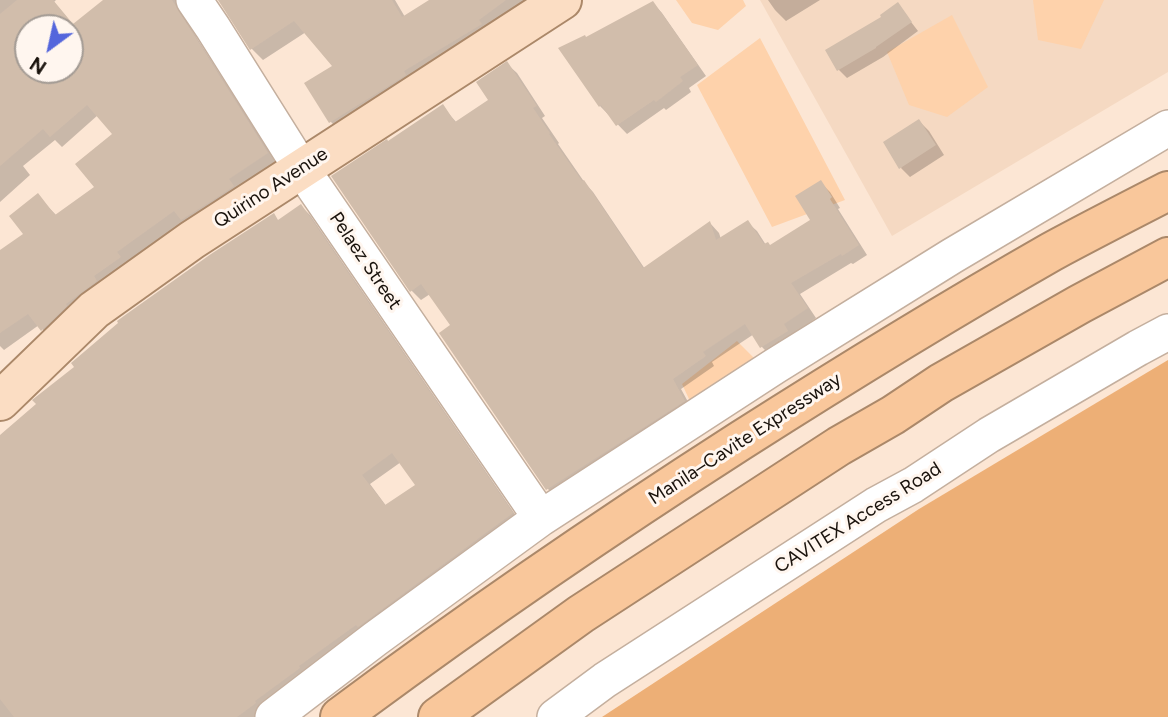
<!DOCTYPE html>
<meta charset="utf-8">
<style>
body{margin:0}
#map{position:relative;width:1168px;height:717px;overflow:hidden;background:#fce6d4;font-family:Figtree,sans-serif}
canvas{display:block}
.north{position:absolute;left:14px;top:14px;width:70px;height:70px;box-sizing:border-box;background:#fff6ef;border:2px solid #a39b94;border-radius:50%;rotate:213deg;font-size:19px;font-weight:700;line-height:28px;text-align:center;color:#19120c}
.north::after{content:'';display:block;margin:auto;width:24px;height:32px;background:#5466dc;clip-path:polygon(50% 0,100% 100%,50% 72%,0 100%)}
</style>
<div id="map">
<canvas width="1168" height="717"></canvas>
<div class="north">N</div>
</div>
<script>
const g = document.querySelector('canvas').getContext('2d');
g.lineJoin = 'round';
function fill(path, color) {
  g.fillStyle = color;
  g.fill(path, 'evenodd');
}
function strokePath(path, color, width, dash) {
  g.strokeStyle = color;
  g.lineWidth = width;
  g.lineCap = dash ? 'butt' : 'round';
  g.setLineDash(dash || []);
  g.stroke(path);
}
function write(font, color, halo, rows, align = 'center') {
  g.font = font + ' Figtree,sans-serif';
  g.lineWidth = 6;
  g.setLineDash([]);
  g.textBaseline = 'middle';
  g.strokeStyle = halo;
  g.fillStyle = color;
  for (const [text, x, y, turn = 0] of rows) {
    g.save();
    g.translate(x, y);
    g.rotate((+turn || 0) * Math.PI / 180);
    g.textAlign = isNaN(turn) ? turn : align;
    if (halo) g.strokeText(text, 0, 0);
    g.fillText(text, 0, 0);
    g.restore();
  }
}
fill(new Path2D(`
 M760,0H1168V72L892,236Z`), '#f5d9c2');
fill(new Path2D(`
 M676,0H743L746,6L718,30L692,23Z
 M1033,0H1104L1081,49L1038,40Z
 M952,15L988,87L947,117L909,105L887,52Z
 M760,38L845,200L772,227L697,85Z
 M737,341L755,359L779,341L784,350L696,414L682,384Z`), '#fed2ab');
fill(new Path2D(`
 M1168,360V717H602L919,509Z`), '#edaf76');
fill(new Path2D(`
 M0,0H56L54,2L74,26L104,0H189L185,15L188,24L278,165L194,230L185,222L127,264L53,341L39,325L4,350L0,346V252L25,234L38,196L57,216L97,188L115,134L98,115L62,147L55,140L23,166L30,175L0,202V64L28,43V70H70V28H40L36,22L0,45Z
 M220,0H395L405,17L433,0H531L342,133L331,122L306,84L335,66L306,32L263,60L252,49Z
 M768,0H820L786,21L775,10Z
 M653,3L662,13L706,76L689,88L691,92L666,110L664,108L627,134L600,106L586,39Z
 M898,5L918,31L883,57L847,78L839,70L827,50L884,17Z
 M507,64L517,73L545,116L542,118L559,143L558,144L585,183L593,192L645,269L710,223L719,233L721,239L747,222L757,231L766,245L770,247L812,221L820,182L830,192L840,208L838,209L867,255L853,264L851,263L800,294L816,318L793,335L772,357L762,347L754,334L712,362L714,366L681,389L693,411L558,499L548,489L441,334L453,326L430,294L421,300L411,290L442,106L457,123L490,101Z
 M919,121L929,131L944,155L910,177L901,168Z
 M301,206L310,215L521,523L258,717H0V437L279,221ZM401,462L417,485L387,507L370,484Z`), '#0003');
fill(new Path2D(`
 M17,0H53L73,24L103,0H172L268,153L229,179L234,186L213,200L181,220L174,211L117,252L121,257L94,276L97,281L66,304L67,306L41,331L28,314L0,333V250L23,234L9,216L38,193L55,215L94,187L75,164L112,134L87,105L50,137L43,129L0,166V14ZM28,28H70V70H28Z
 M218,0H392L402,17L429,0H506L479,20L482,24L404,71L406,75L329,123L304,83L332,66L294,21L250,50Z
 M653,1L698,65L680,77L683,81L656,102L654,100L616,126L601,105L599,107L558,48L585,35L586,37Z
 M898,2L912,22L876,47V48L837,71L825,50L881,17L880,15Z
 M507,61L537,106L533,108L550,133L549,134L582,181L584,180L643,268L710,221L716,240L748,220L764,244L768,242L770,245L810,220L795,196L821,180L832,197L830,199L859,245L842,256L841,254L791,283L808,308L784,324L788,331L760,348L745,324L703,352L706,356L673,379L685,401L546,490L439,333L450,325L421,284L410,292L331,176L387,139L388,141L443,104L455,122L488,100L476,82Z
 M919,119L936,145L899,169L883,142Z
 M301,204L513,513L358,627L356,625L299,666L300,668L255,701L256,703L237,717H14L0,699V435L36,404L32,400L74,367L71,363L118,323L117,321L128,313L211,254L274,213L278,220ZM392,453L415,485L385,505L362,475Z`), '#d1bdab');
const minor = new Path2D(`
 M194,0L213,28L301,168L541,518
 M273,717L375,639L541,518L775,366L952,256L1168,128
 M555,717L605,680L876,505L913,485L989,435L1138,348L1168,332`);
const major = new Path2D(`
 M0,401L94,310L192,240L562,0`);
const highway = new Path2D(`
 M340,717C470,620 603,529 740,441C842,376 946,312 1051,252C1090,231 1129,211 1168,191
 M438,717L581,614L839,446L893,415L941,383L1080,304L1168,257`);
strokePath(minor, '#c4af9e', 38);
strokePath(major, '#ab8869', 42);
strokePath(highway, '#ab8869', 42);
strokePath(minor, '#fff', 35);
strokePath(major, '#fbddc3', 38);
strokePath(highway, '#f9c79b', 38);
write('19px', '#19120c', '#fff6ef', [
 ["Quirino Avenue",271,188,-33],
 ["Pelaez Street",365,261,56],
 ["Manila–Cavite Expressway",745,439,-33],
 ["CAVITEX Access Road",858,518,-32]
]);
</script>
